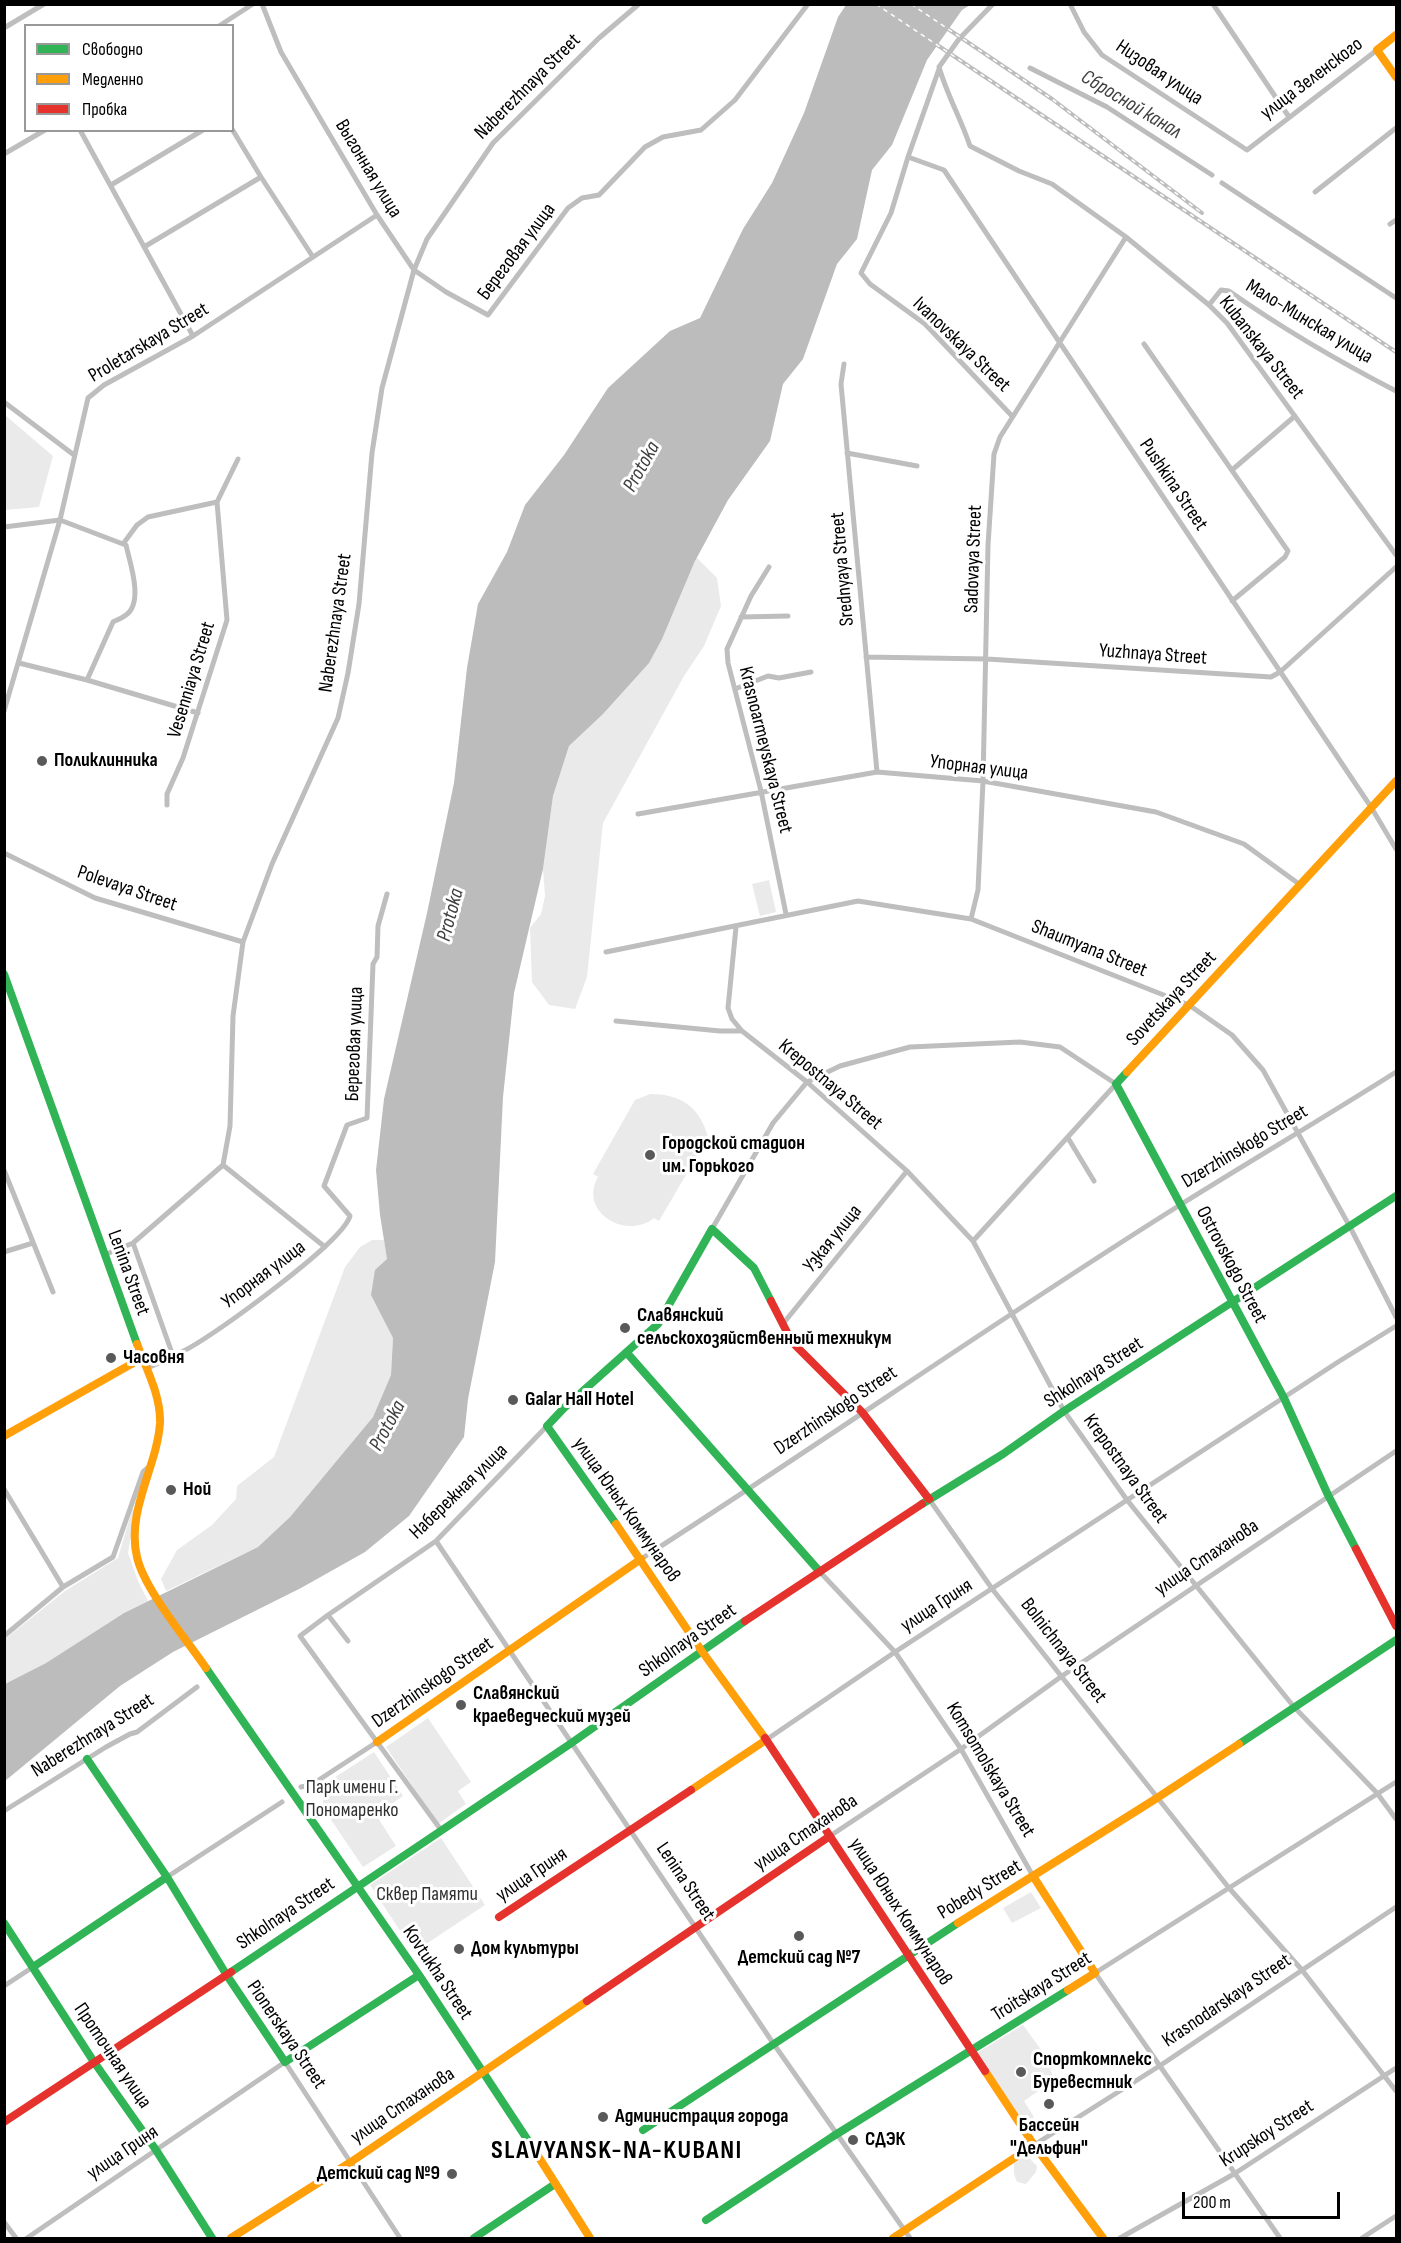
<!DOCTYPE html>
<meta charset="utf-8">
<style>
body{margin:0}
#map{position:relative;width:1401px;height:2243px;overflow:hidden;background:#fff;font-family:"Sofia Sans Condensed",sans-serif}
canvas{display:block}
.frame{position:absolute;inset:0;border:6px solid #000;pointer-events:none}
.legend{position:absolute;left:24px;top:24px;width:210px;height:108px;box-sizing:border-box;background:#fff;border:2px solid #999;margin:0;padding:8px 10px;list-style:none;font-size:18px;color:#000}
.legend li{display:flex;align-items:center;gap:12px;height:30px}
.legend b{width:30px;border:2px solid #999}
.scale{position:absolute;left:1182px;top:2192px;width:158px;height:27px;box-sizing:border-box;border:3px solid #000;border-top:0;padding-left:8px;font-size:18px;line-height:21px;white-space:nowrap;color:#000;-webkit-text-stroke:4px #fff;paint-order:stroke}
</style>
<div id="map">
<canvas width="1401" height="2243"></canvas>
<div class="frame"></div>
<ul class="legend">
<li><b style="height:8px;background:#30b455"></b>Свободно</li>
<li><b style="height:8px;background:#ff9f0a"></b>Медленно</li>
<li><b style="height:8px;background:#e5322d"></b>Пробка</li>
</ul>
<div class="scale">200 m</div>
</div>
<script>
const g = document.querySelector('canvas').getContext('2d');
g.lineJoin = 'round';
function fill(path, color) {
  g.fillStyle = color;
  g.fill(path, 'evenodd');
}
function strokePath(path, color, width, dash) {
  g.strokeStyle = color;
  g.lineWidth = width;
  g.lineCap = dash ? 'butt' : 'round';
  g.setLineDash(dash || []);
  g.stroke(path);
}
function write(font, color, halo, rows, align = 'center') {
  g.font = font + ' "Sofia Sans Condensed",sans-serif';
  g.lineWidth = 6;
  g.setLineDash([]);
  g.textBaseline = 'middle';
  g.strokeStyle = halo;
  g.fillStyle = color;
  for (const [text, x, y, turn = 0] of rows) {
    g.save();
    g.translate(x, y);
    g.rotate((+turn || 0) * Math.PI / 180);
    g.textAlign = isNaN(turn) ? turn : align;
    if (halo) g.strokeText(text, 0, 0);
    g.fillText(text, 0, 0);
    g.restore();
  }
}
fill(new Path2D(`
 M5,415L53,456L39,507L5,510Z
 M697,558L717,578L721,606L704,646L684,676L603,823L587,977L575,1009L549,1005L532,982L530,928L541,914L545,896L543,869L553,796L569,746L602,715Z
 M769,880L776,912L760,916L752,884Z
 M650,1094C681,1094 700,1107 708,1137L659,1221L654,1218C625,1241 578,1211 598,1177L593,1174L635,1100Z
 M372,1240H384L387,1259L372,1295L393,1338L391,1375L373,1417L290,1517L258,1547L166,1591L161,1579L177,1550L212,1525L236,1499L237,1486L274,1457L345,1267L360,1247Z
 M135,1509L128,1553L138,1581L148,1601L124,1613L46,1663L5,1684V1639L65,1591L118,1558L132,1510Z
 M428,1718L471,1782L458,1791L466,1804L438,1824L386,1747Z
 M374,1752L403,1796L376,1815L396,1846L363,1867L323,1808V1785Z
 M441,1838L485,1905L414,1952L370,1885Z
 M1031,1892L1041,1908L1012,1923L1003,1908Z
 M1023,2025L1050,2062L1057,2061L1059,2063L1050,2069L1053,2076L1049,2079L1051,2082L1024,2101L1034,2117L1025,2123L977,2053Z
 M1024,2156L1030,2159L1037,2166L1036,2172L1026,2184L1017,2182L1014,2174V2162Z`), '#eaeaea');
fill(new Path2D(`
 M846,5H970L962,10L927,60L892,145L872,170L857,239L837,264L803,359L783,384L770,441L728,500L694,563L662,639L649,663L602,715L569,746L553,796L543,869L514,993L503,1097L495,1262L468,1399L464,1437L409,1516L365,1552L301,1588L173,1652L120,1686L5,1781V1684L46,1663L124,1613L258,1547L290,1517L373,1417L391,1375L393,1338L371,1295L375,1270L387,1259L380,1215L376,1170L384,1099L427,913L454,783L467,668L478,604L507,552L525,505L564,455L608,388L670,331L700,318L743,229L772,183L804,113L838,17Z`), '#bcbcbc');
strokePath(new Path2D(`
 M1030,68L1107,107L1212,175
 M1222,183L1396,298`), '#bcbcbc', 5);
strokePath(new Path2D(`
 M262,4L281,52L377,215L414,270L446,292L488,315L568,208L582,198L599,195L645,147L663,137L701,130L735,100L808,4
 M993,4L959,39L939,67C947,95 961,119 970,146L1019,171L1052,184L1126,237L1209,305L1227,323L1396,555
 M1070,4L1084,32L1102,55L1247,150L1377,50
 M1213,4L1289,117
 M219,26L253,4
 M4,28L44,4
 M939,69L908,157L891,213L861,273L870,284L925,324L1012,416
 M232,129L261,177L313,257
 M80,130L193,336
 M4,154L45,130
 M908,157L944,170L1371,807L1396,849
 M111,185L203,130
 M1315,192L1396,128
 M1390,224L1396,220
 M144,247L261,177
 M1209,305L1221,290L1229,291C1283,329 1338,361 1396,391
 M1144,344L1288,551L1285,557L1232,601
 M844,364L841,384L877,772
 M4,402L74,455
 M847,453L917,466
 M1232,470L1295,416
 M4,527L60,520L123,544L137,525L148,517L217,502
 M769,567L751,596L727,649L728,663L761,791L786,914
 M741,617L788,616
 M866,657L987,659L1271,677L1280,672L1396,567
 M19,663L87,680L198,713
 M87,680L113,622C117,620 122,618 126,615C144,602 130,563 126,545L123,544
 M735,689L768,676L779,678L811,672
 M4,711L60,520L88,398L104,385L193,336L377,215
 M167,805V794L183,758L227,620L217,502L238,459
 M638,814L877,772L983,781L1156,812L1244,844L1299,884
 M4,853L95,898L243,942
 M971,919L978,890L983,781L988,545L994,454L1000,437L1126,237
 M736,927L728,1008L732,1019L742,1031L807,1082L907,1171L973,1241L1064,1411L1127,1500L1294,1707L1377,1793L1396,1819
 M606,952L858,901L971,919L1189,1005L1232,1035L1263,1070L1350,1227L1396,1317
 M616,1021L720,1031H742
 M1068,1138L1094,1181
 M223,1165L325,1247
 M4,1170L53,1292
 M712,1229L773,1123L807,1082L840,1066L910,1047L1020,1042L1060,1047L1116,1084L973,1241
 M133,1243L173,1356
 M4,1252L33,1243
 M104,1255L133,1243L223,1165L230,1126L233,1016L243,942L272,864L338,718L348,673L359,604L372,453L382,388L414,270L427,239L493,143L599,38L639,4
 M782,1325L907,1171
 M146,1369C162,1361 180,1354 196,1344C225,1326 342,1243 350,1216L324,1186L347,1125L367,1118L373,964L377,957L378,926L387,894
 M4,1489L63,1587
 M929,1499L993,1590L1229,1888L1302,1970L1396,2091
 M436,1541L773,2043L910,2238
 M641,1559C822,1443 998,1319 1180,1205C1252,1160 1325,1117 1396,1072
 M820,1572L895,1652L961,1749L1033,1876
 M328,1615L436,1541L547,1426
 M4,1636L63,1587L113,1557L143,1472L151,1465
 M348,1641L328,1615L300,1636L441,1830
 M766,1740L895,1652L1338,1362L1396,1326
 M301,1787L311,1785L377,1742
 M4,1811L106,1747L130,1734L137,1732L197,1687
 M830,1836L961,1749L1062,1676L1396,1451
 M167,1877L282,1802
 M4,1986L33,1967
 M1034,2145L1161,2065L1396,1907
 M4,2222L16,2238
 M27,2238L285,2062L400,2238
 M1120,2238L1234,2174L1396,2068
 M1280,2238L1095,1973L1396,1782
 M1362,2238L1396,2216`), '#bebebe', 5);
strokePath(new Path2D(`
 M4,974L137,1344
 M1127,1072L1116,1084L1284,1398L1328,1495L1356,1549
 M627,1353L820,1572
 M922,1504L1003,1454L1064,1411L1396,1196
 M616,1524L547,1426L564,1408L658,1324L712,1229L754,1268L771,1301
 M206,1668L419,1975L531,2145
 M1239,1744L1396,1640
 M87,1759L167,1877L226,1974L285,2062L419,1975
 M4,1923L94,2062L156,2150L212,2238
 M33,1967L167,1877
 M231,1972L570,1744L745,1621
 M643,2130L958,1923
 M706,2220L832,2137L1068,1990
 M474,2238L555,2184`), '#30b455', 8);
strokePath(new Path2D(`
 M1396,35L1377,50L1396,77
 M1127,1072L1396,781
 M137,1344C146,1368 161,1396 160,1423C157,1467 126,1511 137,1557C144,1589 187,1640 206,1668
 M4,1436L142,1358
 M616,1524L701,1650L765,1738
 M377,1742L641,1559
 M691,1790L766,1740
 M1033,1876L1095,1973L1068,1990
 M958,1923L1157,1798L1239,1744
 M985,2071L1034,2145L1103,2238
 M531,2145L590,2238
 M231,2238L351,2162L587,2001
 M893,2238L1034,2145`), '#ff9f0a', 8);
strokePath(new Path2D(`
 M771,1301L792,1342L862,1412L929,1499
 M1356,1549L1396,1626
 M745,1621L922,1504
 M765,1738L985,2071
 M499,1917L691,1790
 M587,2001L830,1836
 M4,2122L231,1972`), '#e5322d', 8);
const rail = new Path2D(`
 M876,4L1396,352
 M911,4L1052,99L1202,213`);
strokePath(rail, '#bdbdbd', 4);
strokePath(rail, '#fff', 1.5, [4.5]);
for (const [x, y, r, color] of [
 [42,761,6,"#595959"],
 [650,1155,6,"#595959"],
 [625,1328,6,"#595959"],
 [111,1358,6,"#595959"],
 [513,1400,6,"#595959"],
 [171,1490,6,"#595959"],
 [461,1705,6,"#595959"],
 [799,1936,6,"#595959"],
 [459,1949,6,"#595959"],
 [1021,2072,6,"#595959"],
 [1049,2104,6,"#595959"],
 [603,2117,6,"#595959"],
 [853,2140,6,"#595959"],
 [452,2174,6,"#595959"]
]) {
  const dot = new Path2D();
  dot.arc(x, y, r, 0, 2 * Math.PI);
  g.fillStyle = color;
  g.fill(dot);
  strokePath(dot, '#fff', 2);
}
write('20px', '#000', '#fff', [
 ["Низовая улица",1159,73,34],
 ["улица Зеленского",1312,79,-37],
 ["Naberezhnaya Street",528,87,-45],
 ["Выгонная улица",368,169,59],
 ["Береговая улица",517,252,-53],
 ["Мало-Минская улица",1309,322,31],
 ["Proletarskaya Street",149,343,-31],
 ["Ivanovskaya Street",961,345,44],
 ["Kubanskaya Street",1261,348,52],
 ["Pushkina Street",1173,485,56],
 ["Sadovaya Street",974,559,-88],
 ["Srednyaya Street",843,569,-95],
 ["Naberezhnaya Street",336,623,-82],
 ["Yuzhnaya Street",1153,655,4],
 ["Vesenniaya Street",192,680,-73],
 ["Krasnoarmeyskaya Street",765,750,76],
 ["Упорная улица",979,768,7],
 ["Polevaya Street",127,889,19],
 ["Shaumyana Street",1089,949,22],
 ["Sovetskaya Street",1172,999,-47],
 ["Береговая улица",355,1044,-88],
 ["Krepostnaya Street",830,1085,40],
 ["Dzerzhinskogo Street",1245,1147,-31],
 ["Узкая улица",833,1239,-51],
 ["Ostrovskogo Street",1231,1265,62],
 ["Lenina Street",128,1273,70],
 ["Упорная улица",264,1275,-37],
 ["Shkolnaya Street",1094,1373,-33],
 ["Dzerzhinskogo Street",836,1411,-34],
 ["Krepostnaya Street",1125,1469,54],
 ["Набережная улица",459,1492,-44],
 ["улица Юных Коммунаров",626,1510,55],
 ["улица Стаханова",1207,1558,-34],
 ["улица Гриня",937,1606,-33],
 ["Shkolnaya Street",688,1641,-35],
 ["Bolnichnaya Street",1063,1651,52],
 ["Dzerzhinskogo Street",433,1683,-35],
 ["Naberezhnaya Street",93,1736,-32],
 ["Komsomolskaya Street",990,1770,59],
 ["улица Стаханова",806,1833,-34],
 ["улица Гриня",532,1875,-34],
 ["Lenina Street",685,1882,56],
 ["Pobedy Street",980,1890,-32],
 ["улица Юных Коммунаров",900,1912,57],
 ["Shkolnaya Street",286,1914,-34],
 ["Kovtukha Street",437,1973,56],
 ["Troitskaya Street",1042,1987,-32],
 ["Krasnodarskaya Street",1227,2001,-34],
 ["Pionerskaya Street",286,2035,56],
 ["Проточная улица",112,2056,56],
 ["улица Стаханова",403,2106,-34],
 ["Krupskoy Street",1267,2134,-33],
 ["улица Гриня",123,2153,-34]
]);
write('bold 20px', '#000', '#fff', [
 ["Поликлинника",54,761],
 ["Городской cтадион",662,1144],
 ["им. Горького",662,1167],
 ["Славянский",637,1316],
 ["сельскохозяйственный техникум",637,1339],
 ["Часовня",123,1358],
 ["Galar Hall Hotel",525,1400],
 ["Ной",183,1490],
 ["Славянский",473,1694],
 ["краеведческий музей",473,1717],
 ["Дом культуры",471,1949],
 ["Детский сад №7",799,1958,"center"],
 ["Cпорткомплекс",1033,2060],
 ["Буревестник",1033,2083],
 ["Администрация города",615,2117],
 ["Бассейн",1049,2126,"center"],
 ["\"Дельфин\"",1049,2149,"center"],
 ["СДЭК",865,2140],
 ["Детский сад №9",440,2174,"right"]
], 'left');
write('20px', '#303030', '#fff', [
 ["Парк имени Г.",352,1788],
 ["Пономаренко",352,1811],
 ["Сквер Памяти",427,1895]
]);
write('italic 21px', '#414141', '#fff', [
 ["Сбросной канал",1131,105,31],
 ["Protoka",642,467,-61],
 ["Protoka",451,915,-75],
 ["Protoka",388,1426,-62]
]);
g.letterSpacing = '1.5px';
write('bold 26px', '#000', '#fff', [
 ["SLAVYANSK-NA-KUBANI",617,2151]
]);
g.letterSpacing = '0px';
</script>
